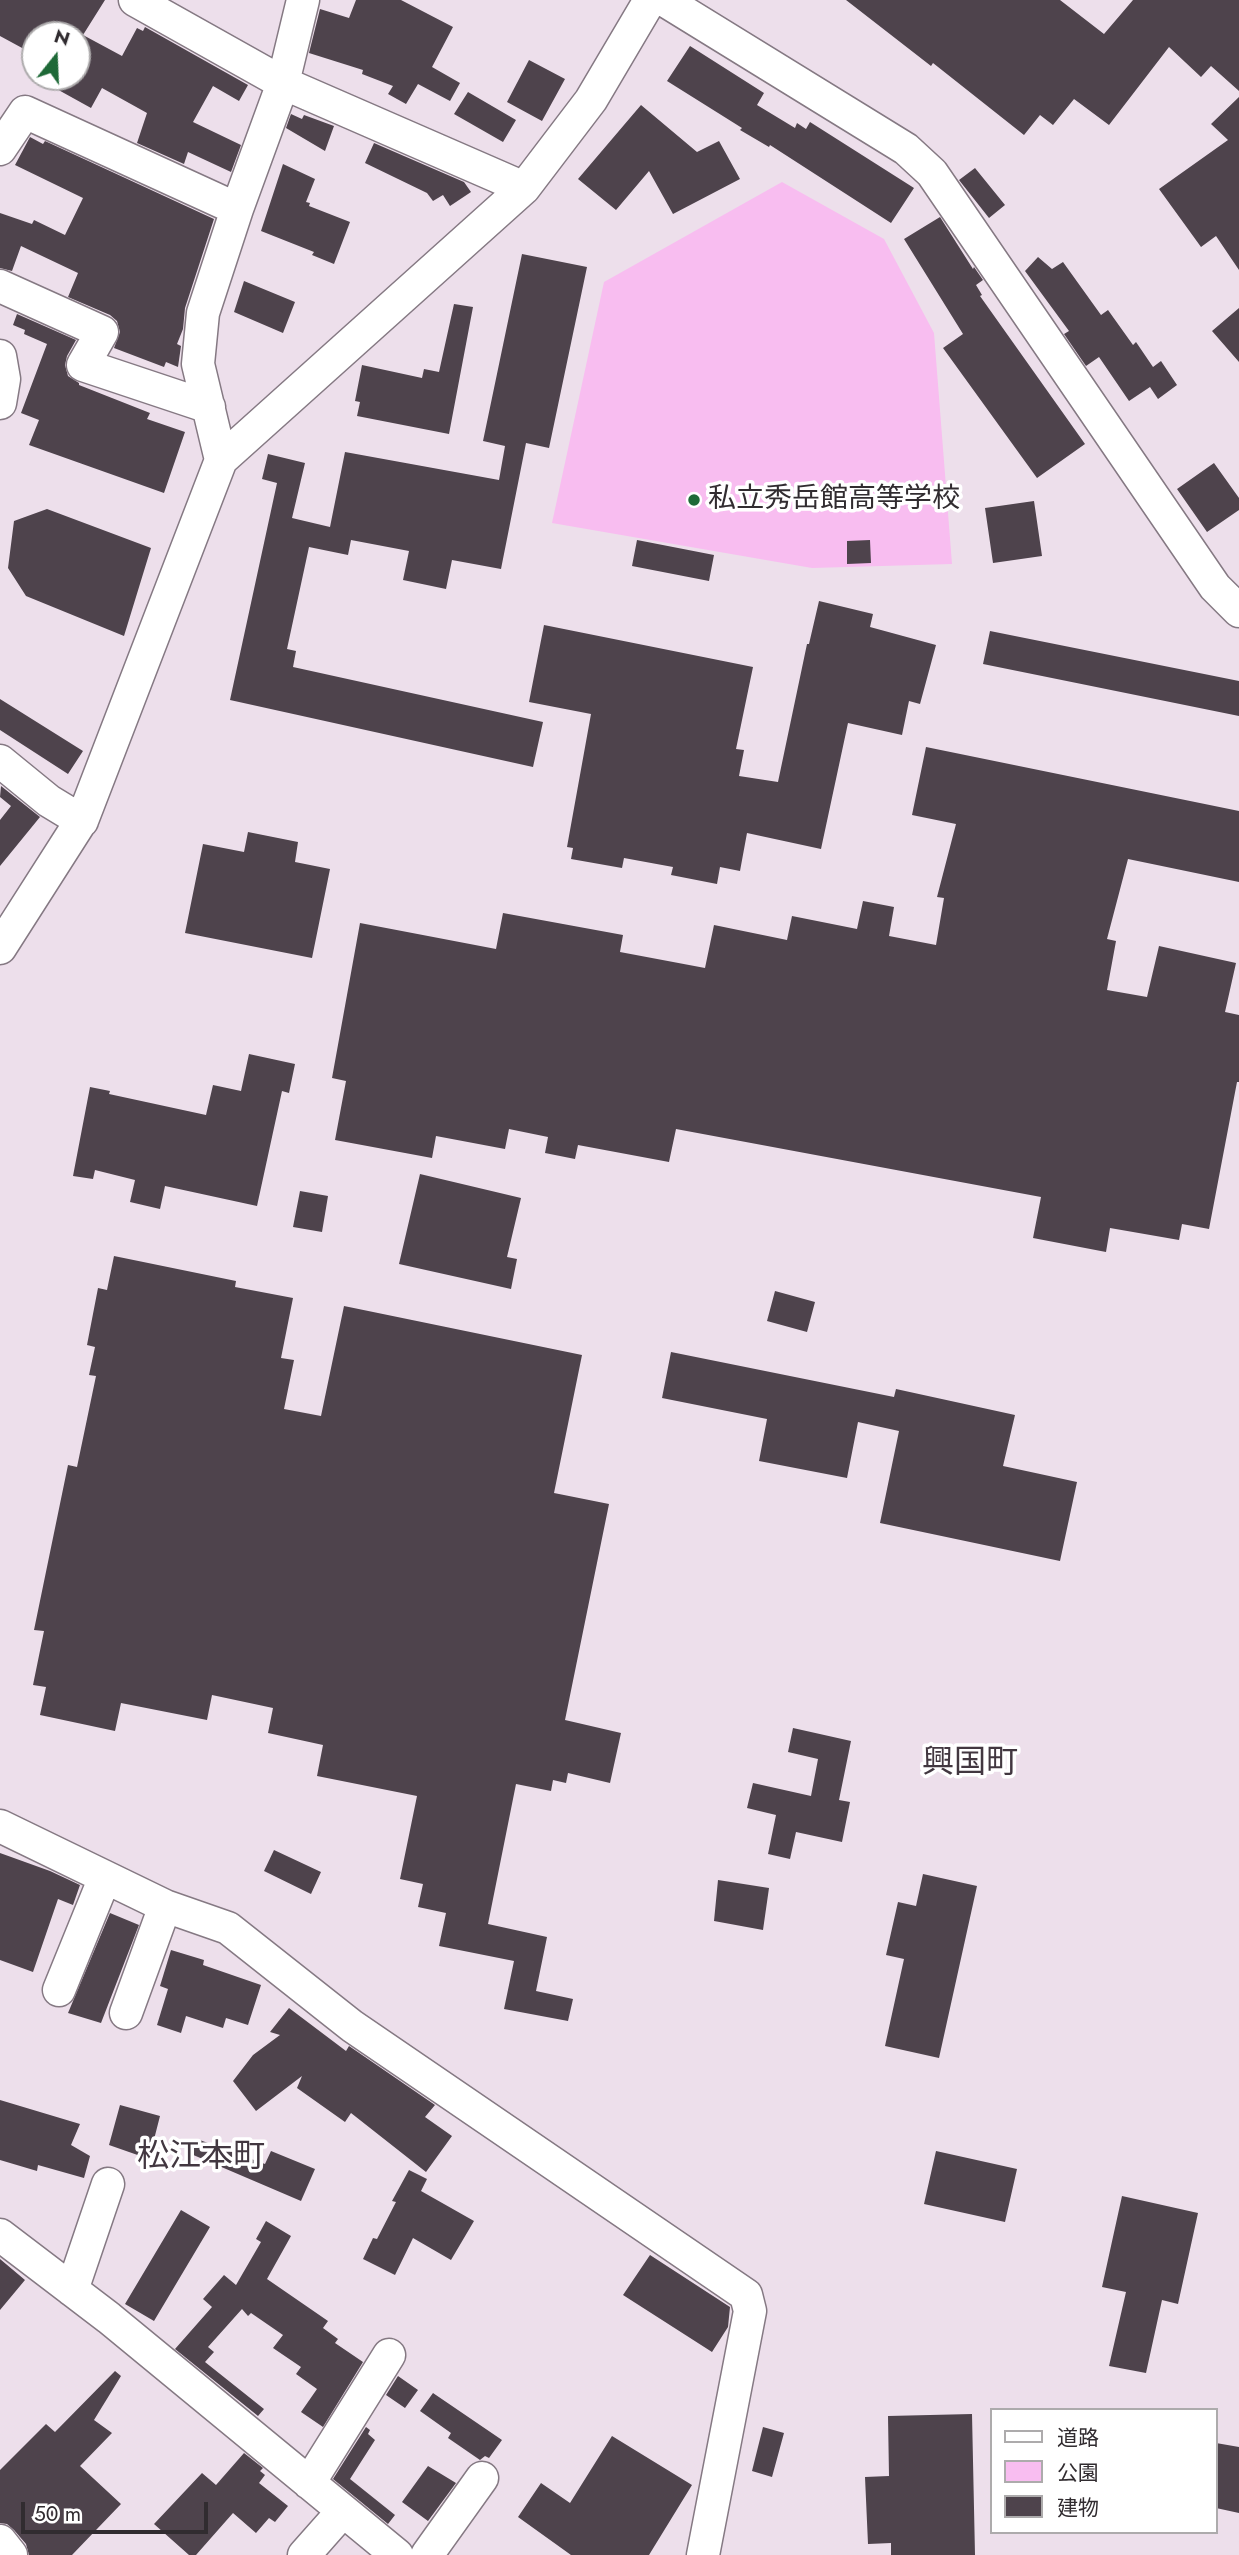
<!DOCTYPE html>
<meta charset="utf-8">
<style>
body{margin:0}
#map{position:relative;width:1239px;height:2555px;overflow:hidden;background:#eddfeb;font-family:Jost,"Noto Sans JP",sans-serif}
canvas{display:block}
.legend{position:absolute;left:990px;top:2408px;width:228px;height:126px;box-sizing:border-box;background:#fff;border:2px solid #adabac;margin:0;padding:9px 12px;list-style:none;font-size:21px;color:#312c30}
.legend li{display:flex;align-items:center;gap:14px;height:35px}
.legend b{width:35px;border:2px solid #adabac}
.north{position:absolute;left:21px;top:21px;width:70px;height:70px;box-sizing:border-box;background:#fff;border:2px solid #adabac;border-radius:50%;rotate:18deg;font-size:19px;font-weight:700;line-height:28px;text-align:center;color:#312c30}
.north::after{content:'';display:block;margin:auto;width:24px;height:32px;background:#1e6937;clip-path:polygon(50% 0,100% 100%,50% 72%,0 100%)}
.scale{position:absolute;left:21px;top:2502px;width:187px;height:32px;box-sizing:border-box;border:4px solid #312c30;border-top:0;padding-left:9px;font-size:21px;line-height:24px;white-space:nowrap;color:#312c30;-webkit-text-stroke:5px #fff;paint-order:stroke}
</style>
<div id="map">
<canvas width="1239" height="2555"></canvas>
<ul class="legend">
<li><b style="height:9px;background:#fff"></b>道路</li>
<li><b style="height:19px;background:#f8bdf0"></b>公園</li>
<li><b style="height:19px;background:#4e434c"></b>建物</li>
</ul>
<div class="north">N</div>
<div class="scale">50 m</div>
</div>
<script>
const g = document.querySelector('canvas').getContext('2d');
g.lineJoin = 'round';
function fill(path, color) {
  g.fillStyle = color;
  g.fill(path, 'evenodd');
}
function strokePath(path, color, width, dash) {
  g.strokeStyle = color;
  g.lineWidth = width;
  g.lineCap = dash ? 'butt' : 'round';
  g.setLineDash(dash || []);
  g.stroke(path);
}
function write(font, color, halo, rows, align = 'center') {
  g.font = font + ' Jost,"Noto Sans JP",sans-serif';
  g.lineWidth = 7;
  g.setLineDash([]);
  g.textBaseline = 'middle';
  g.strokeStyle = halo;
  g.fillStyle = color;
  for (const [text, x, y, turn = 0] of rows) {
    g.save();
    g.translate(x, y);
    g.rotate((+turn || 0) * Math.PI / 180);
    g.textAlign = isNaN(turn) ? turn : align;
    if (halo) g.strokeText(text, 0, 0);
    g.fillText(text, 0, 0);
    g.restore();
  }
}
fill(new Path2D(`
 M782,182L884,239L934,333L952,564L812,568L552,523L604,282Z`), '#f8bdf0');
fill(new Path2D(`
 M0,0H105L83,35L122,56L137,28L143,31L145,27L248,85L239,101L213,86L193,122L241,145L231,172L188,152L184,164L137,143L147,113L102,88L91,108L35,77H77V35H35V55L0,36Z
 M356,0H401L453,27L432,67L460,83L450,101L418,84L406,104L388,94L393,86L362,74L363,70L309,53L320,9L349,18Z
 M846,0H1060L1104,34L1133,0H1239V91L1211,66L1201,77L1169,47L1109,125L1074,99L1053,125L1040,115L1024,135L933,63L931,66Z
 M690,46L764,93L757,105L795,128L797,123L806,129L810,122L914,188L891,223L770,145L769,147L740,130L742,128L667,81Z
 M529,60L565,79L542,121L507,102Z
 M468,92L516,120L503,142L454,114Z
 M1239,97V270L1216,236L1201,247L1159,189L1228,140L1211,124Z
 M641,105L697,152L719,141L740,179L673,214L649,171L616,210L578,179Z
 M291,114L302,119L304,115L334,126L325,151L286,128Z
 M30,137L43,144L45,141L214,219L185,308L183,329L177,344L181,346L178,367L166,362L164,367L114,348L120,332L117,321L110,315L68,297L78,273L21,246L12,271L0,268V213L32,224L34,220L65,235L83,198L15,165Z
 M374,143L464,182L471,192L450,206L443,195L433,201L427,193L365,163Z
 M283,164L315,179L306,202L310,203L309,206L350,222L334,264L312,255L314,252L261,231Z
 M975,168L1005,205L989,218L959,180Z
 M940,217L973,269L974,267L983,280L976,285L982,295L980,296L1085,444L1037,478L943,348L963,334L904,239Z
 M522,254L587,267L549,448L526,443L501,569L452,560L446,589L403,580L409,551L351,540L348,555L309,547L287,649L296,651L293,667L543,722L533,767L230,700L277,483L262,479L268,454L305,463L292,518L330,527L345,452L499,480L505,446L483,441Z
 M1038,257L1052,269L1063,262L1101,315L1108,310L1133,345L1136,342L1153,367L1161,361L1177,385L1158,399L1150,387L1129,401L1099,357L1086,366L1064,334L1069,331L1025,271Z
 M244,281L295,302L283,333L234,312Z
 M454,304L473,307L449,434L357,416L360,402L355,401L362,365L422,378L424,369L439,372Z
 M1239,308V362L1212,331Z
 M17,314L76,340L67,356L65,365L68,376L79,383V385L150,413L147,419L185,432L164,493L29,445L39,420L21,413L47,344L24,334L25,330L13,325Z
 M1214,463L1239,498V510L1207,532L1177,489Z
 M1034,501L1042,556L993,563L985,508Z
 M47,509L151,548L124,636L26,596L8,568L14,521Z
 M637,540L714,555L709,581L632,566Z
 M870,540L871,563L847,564V541Z
 M819,601L873,614L870,627L936,645L920,704L909,701L902,735L848,723L821,849L747,833L740,871L720,867L717,884L671,875L673,867L624,858L622,868L571,859L573,848L567,847L591,714L529,702L544,625L753,667L736,749L744,750L739,776L778,782L807,644H809Z
 M990,631L1239,681V716L983,664Z
 M0,699L83,751L68,774L0,730Z
 M926,747L1239,811V882L1128,859L1107,939L1116,941L1107,990L1147,997L1159,946L1236,963L1225,1012L1239,1015V1082H1237L1209,1229L1182,1224L1179,1240L1110,1228L1106,1252L1033,1238L1041,1197L676,1129L669,1162L578,1145L575,1159L545,1153L548,1137L509,1129L505,1149L436,1136L432,1158L335,1140L346,1081L332,1078L360,923L496,949L503,913L623,935L620,952L705,968L714,925L787,940L792,916L857,929L863,901L894,907L889,936L936,945L944,898L937,897L956,824L912,815Z
 M1,786L40,817L0,866V820L11,806L0,797Z
 M248,832L298,842L295,862L330,869L312,958L185,933L203,844L244,852Z
 M249,1054L295,1064L289,1093L282,1091L257,1206L165,1186L160,1209L130,1202L135,1180L95,1170L93,1179L73,1176L90,1087L110,1091L109,1094L206,1115L213,1085L241,1091Z
 M420,1174L521,1198L507,1257L517,1259L511,1289L399,1264Z
 M300,1191L328,1196L322,1232L293,1227Z
 M114,1256L236,1281L235,1287L293,1298L281,1358L294,1360L284,1409L321,1416L344,1306L582,1355L554,1493L609,1504L565,1720L621,1733L610,1783L568,1773L566,1783L553,1780L551,1791L516,1784L488,1924L547,1937L536,1991L573,1999L568,2021L504,2009L514,1961L439,1946L446,1913L418,1907L423,1884L400,1879L417,1796L317,1776L323,1745L268,1733L273,1708L212,1695L207,1720L121,1703L115,1731L40,1715L46,1687L33,1685L44,1631L34,1630L68,1465L77,1467L96,1376L89,1375L95,1347L87,1345L98,1288L107,1290Z
 M775,1291L815,1302L807,1332L767,1321Z
 M671,1352L894,1397L896,1389L1015,1415L1003,1466L1077,1482L1060,1561L880,1523L899,1431L858,1422L847,1478L759,1461L767,1419L662,1398Z
 M793,1728L851,1741L839,1800L850,1802L842,1842L796,1832L790,1859L768,1854L776,1815L747,1808L753,1783L811,1796L818,1759L788,1752Z
 M274,1850L321,1872L311,1894L264,1871Z
 M0,1853L50,1871L80,1885L73,1905L58,1899L33,1972L0,1960Z
 M923,1874L977,1886L939,2058L885,2046L904,1959L886,1955L898,1902L916,1906Z
 M718,1880L769,1888L763,1930L714,1921Z
 M110,1913L139,1925L101,2023L68,2013Z
 M171,1950L204,1960L203,1965L261,1985L248,2025L226,2018L223,2028L186,2016L181,2033L157,2025L168,1989L160,1986Z
 M289,2008L346,2051L349,2046L435,2105L425,2117L452,2136L426,2172L351,2113L345,2122L297,2088L302,2076L256,2111L233,2081L253,2055L280,2035L270,2032Z
 M0,2100L80,2124L71,2145L90,2156L84,2178L38,2165L37,2171L0,2160Z
 M120,2105L160,2116L149,2159L109,2145Z
 M197,2139L265,2164L271,2151L315,2169L301,2201L191,2154Z
 M936,2151L1017,2169L1005,2222L924,2204Z
 M409,2170L427,2179L421,2191L474,2221L451,2260L413,2238L395,2275L363,2259L373,2238L377,2239L396,2202L392,2201Z
 M1122,2196L1198,2213L1178,2304L1162,2300L1146,2373L1109,2366L1126,2292L1102,2287Z
 M181,2210L210,2227L154,2321L125,2304Z
 M266,2221L291,2236L267,2279L328,2321L323,2328L338,2339L335,2343L363,2362L323,2427L301,2412L317,2389L296,2374L301,2367L273,2348L283,2335L251,2313L248,2316L242,2309L208,2347L214,2352L205,2362L264,2409L258,2416L175,2349L212,2307L203,2299L224,2275L236,2285L261,2242L256,2239Z
 M650,2255L730,2307L728,2327L712,2352L623,2295Z
 M0,2259L25,2280L0,2310Z
 M115,2371L121,2376L94,2420L112,2433L80,2466L121,2504L72,2555H29L26,2544L14,2530L7,2524L0,2523V2470L46,2424L55,2432Z
 M398,2376L418,2390L405,2408L386,2395Z
 M433,2393L502,2440L489,2458L485,2456L480,2460L448,2438L451,2433L420,2411Z
 M972,2414L975,2555H891V2543L868,2544L865,2477L889,2476L888,2416Z
 M366,2427L370,2430L368,2434L375,2440L350,2479L395,2515L388,2524L333,2479Z
 M763,2427L784,2433L772,2477L752,2471Z
 M612,2436L692,2485L649,2555H571L518,2517L541,2483L570,2503Z
 M1216,2443L1239,2447V2513L1216,2508Z
 M244,2453L263,2468L260,2471L265,2475L259,2483L288,2506L275,2522L269,2518L256,2533L233,2513L196,2555H189L154,2524L202,2473L216,2485Z
 M428,2466L456,2483L428,2521L402,2502Z`), '#4e434c');
const minor = new Path2D(`
 M135,0L283,83L524,188
 M664,0L906,149L932,173L1215,587L1239,611
 M0,149L25,112L237,209
 M0,286L102,332L83,365L209,407
 M0,356L4,379L0,403
 M221,460L198,364L203,313L237,209L283,83L303,0
 M0,761L49,801L82,821
 M0,948L83,818L221,460L524,188L591,100L650,0
 M0,1826L165,1906L228,1928L352,2026L746,2295L750,2311L703,2555
 M59,1990L105,1877
 M126,2013L165,1906
 M0,2235L109,2318L397,2555
 M72,2290L108,2184
 M309,2483L389,2355
 M0,2541L11,2555
 M304,2555L343,2511
 M427,2555L482,2478`);
strokePath(minor, '#857983', 35);
strokePath(minor, '#fff', 32);
for (const [x, y, r, color] of [
 [694,500,7,"#1e6937"]
]) {
  const dot = new Path2D();
  dot.arc(x, y, r, 0, 2 * Math.PI);
  g.fillStyle = color;
  g.fill(dot);
  strokePath(dot, '#fff', 2.5);
}
write('28px', '#312c30', '#fff', [
 ["私立秀岳館高等学校",708,500]
], 'left');
write('32px', '#423740', '#fff', [
 ["興国町",970,1764],
 ["松江本町",201,2158]
]);
</script>
